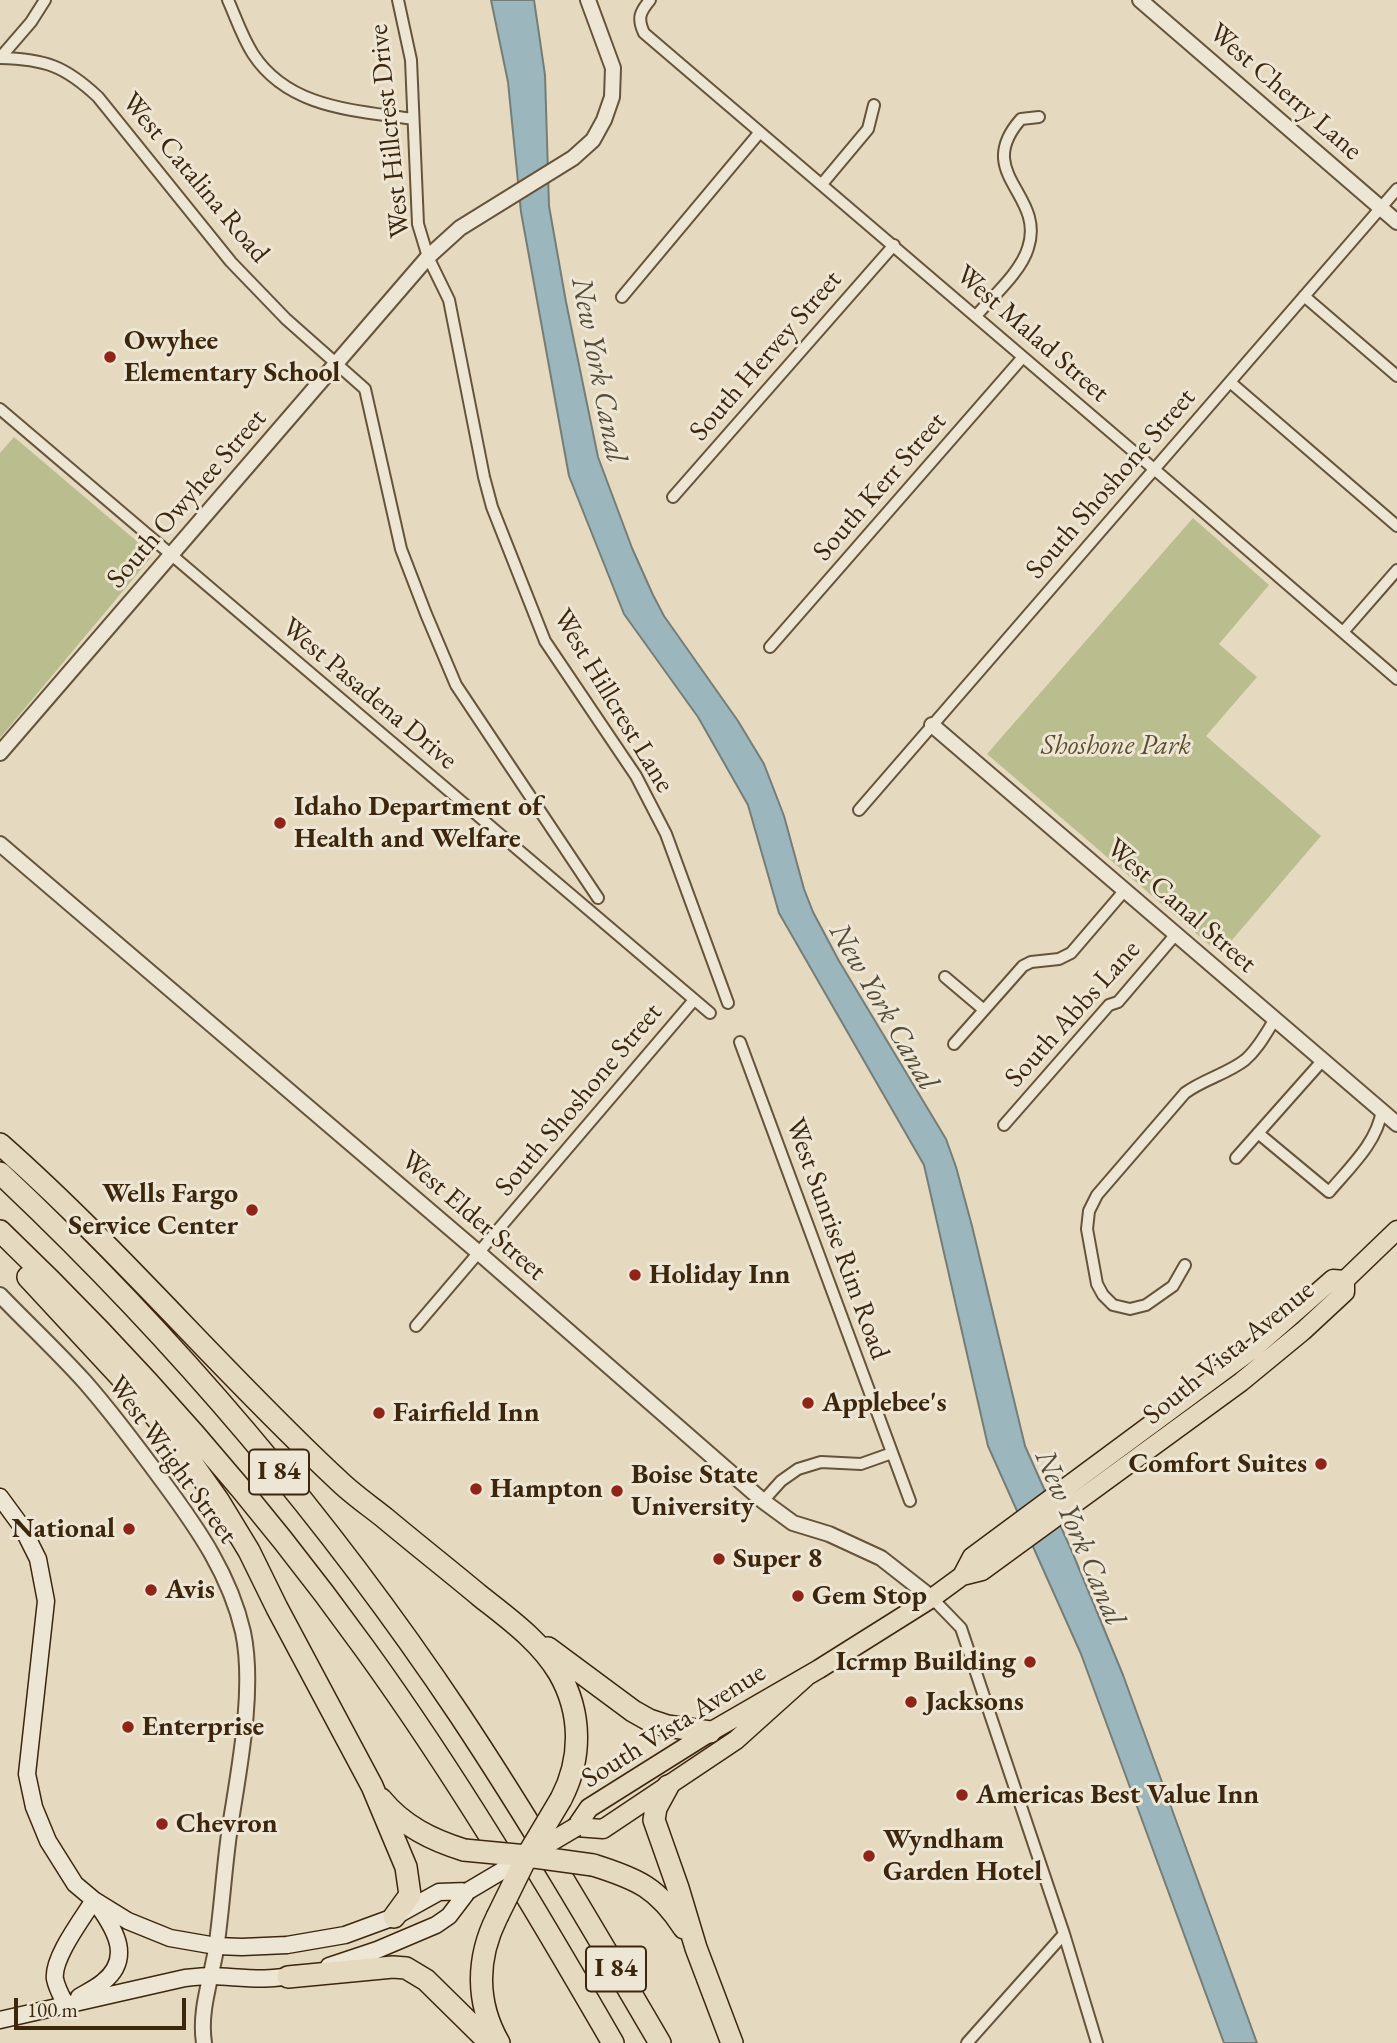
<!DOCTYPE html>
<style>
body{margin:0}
#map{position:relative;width:1397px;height:2043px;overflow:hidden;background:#e5d9bf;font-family:"EB Garamond",serif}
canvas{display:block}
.scale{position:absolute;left:14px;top:1998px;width:172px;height:32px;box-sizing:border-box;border:4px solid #3c270d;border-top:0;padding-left:9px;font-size:21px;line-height:24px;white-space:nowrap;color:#3c270d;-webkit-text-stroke:5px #eee6d5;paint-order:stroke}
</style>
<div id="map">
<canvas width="1397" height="2043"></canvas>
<div class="scale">100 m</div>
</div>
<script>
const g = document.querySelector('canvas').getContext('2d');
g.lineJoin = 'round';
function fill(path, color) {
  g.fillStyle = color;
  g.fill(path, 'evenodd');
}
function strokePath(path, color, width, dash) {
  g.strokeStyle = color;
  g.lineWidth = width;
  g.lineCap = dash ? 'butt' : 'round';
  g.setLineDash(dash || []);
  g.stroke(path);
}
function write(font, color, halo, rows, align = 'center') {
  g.font = font + ' "EB Garamond",serif';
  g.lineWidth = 6;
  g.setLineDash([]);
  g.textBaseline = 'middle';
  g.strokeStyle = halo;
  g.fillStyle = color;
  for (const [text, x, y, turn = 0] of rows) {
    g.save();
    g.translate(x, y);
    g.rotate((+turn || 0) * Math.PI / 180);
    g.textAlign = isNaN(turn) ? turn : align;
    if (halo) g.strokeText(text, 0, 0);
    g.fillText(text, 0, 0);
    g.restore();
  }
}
fill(new Path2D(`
 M14,437L153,555L0,738V453Z
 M1193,518L1269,585L1219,644L1257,677L1206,736L1321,836L1220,954L987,754Z`), '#babe8e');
const water = new Path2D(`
 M491,0H534L545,75L549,206L566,302L598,457L632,548L653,595L664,616L738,721L764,764L784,816L804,889L813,912L839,961L946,1139L956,1167L972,1226L1025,1446L1073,1554L1123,1675L1257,2043H1224L1081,1654L988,1446L924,1165L779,913L748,805L698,717L624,614L569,476L521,212L508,82Z`);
fill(water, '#9bb7bd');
strokePath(water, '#757d77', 2);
const minor = new Path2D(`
 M228,0C236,18 242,37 253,54C289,109 355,110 413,119
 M398,0L411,60L418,224L428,257L449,300L484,477L492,507L545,641L636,776L666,834L728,1003
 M650,0C640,12 637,18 644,33L1154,469L1397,679
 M0,58C45,59 65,66 98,97L231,262L286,319L365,389L401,549L426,614L456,685L598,898
 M0,58L31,22L45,0
 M822,184L868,129L874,105
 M1304,296L1397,376
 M622,297L760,132
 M976,316C992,297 1021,272 1028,248C1046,194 972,174 1021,119L1039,117
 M1230,382L1397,526
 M0,409L710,1013
 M673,497L894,245
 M1343,632L1397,570
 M770,647L1023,357
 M859,810L1397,189
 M945,977L984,1010
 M740,1042L910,1501
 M954,1044L1023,966L1031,962L1059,959L1071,953L1125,890
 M1004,1125L1109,1005L1118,1002L1176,934
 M1258,1133L1329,1192C1350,1167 1377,1143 1382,1110
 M1236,1158L1323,1060
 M1185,1265L1173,1286L1146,1305L1130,1309L1113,1305L1103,1295L1097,1284L1087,1229L1089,1211L1097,1195L1185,1093C1204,1079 1227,1074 1245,1060C1258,1049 1266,1033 1275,1019
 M416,1326L694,1000
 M763,1501L781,1481L798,1469L821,1462L861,1464L892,1453
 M932,1598L961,1628L1064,1934L1097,2043
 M967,2043L1064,1934`);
const tertiary = new Path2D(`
 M1140,0L1397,222
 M932,725L1397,1124
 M0,753L428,257L460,228L573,158L593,140L604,120L612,97L613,68L588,0
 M0,844L479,1253L763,1501L793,1523L829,1534L881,1558L932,1598
 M0,1295C28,1324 58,1352 85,1382C113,1414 139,1449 164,1483C198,1529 230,1575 243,1632C255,1689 239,1769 230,1827C224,1868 222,1908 216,1949C211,1980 199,2011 204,2043`);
const secondary = new Path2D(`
 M0,1497L22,1527L38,1559L46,1601L27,1774L34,1807L48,1841L75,1884L94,1900L128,1921L170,1938L216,1946L242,1947L287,1945L345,1935L394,1917L439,1892L468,1891
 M329,1966L377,1950L436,1925L449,1916L468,1891
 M79,1997C87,1992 96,1988 103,1982C132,1959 116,1931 99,1907
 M66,2005C62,1997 57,1989 55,1979C52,1958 83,1918 94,1900
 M0,2020L185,1978C194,1977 203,1976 213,1976C241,1977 269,1982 297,1974`);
const primary = new Path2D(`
 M962,1576L972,1557L1253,1349L1333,1279L1345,1280L1397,1230
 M806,1677L736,1740L603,1829L576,1827L589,1808L710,1732L819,1669L932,1598L962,1576L982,1571L1241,1382L1303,1331L1345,1292V1280`);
const motorway = new Path2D(`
 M0,1144C119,1249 221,1371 337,1479C352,1494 370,1506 386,1519C417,1545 449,1570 480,1596C509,1619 540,1641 559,1673C582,1713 582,1759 561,1799
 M0,1173C172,1335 327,1517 459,1714C530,1821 595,1932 660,2043
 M0,1231C134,1359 257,1499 365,1649C456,1775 535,1908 613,2043
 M28,1277L143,1401L184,1452L218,1500L249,1551L277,1608L372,1786L406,1867L410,1895L394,1917
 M548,1648L633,1711L649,1720L667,1726L710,1732
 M668,1786L656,1808L654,1820L678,1888L696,1948L732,2043
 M381,1799C403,1826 432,1840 464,1850
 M593,1865C638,1879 658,1888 684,1928
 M497,1917C476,1959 476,2003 499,2043
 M288,1977L393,1967L406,1968L426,1980L490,2043`);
strokePath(minor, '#66543a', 14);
strokePath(tertiary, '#66543a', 18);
strokePath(secondary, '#3c270d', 19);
strokePath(primary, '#3c270d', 21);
strokePath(motorway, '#3c270d', 24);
strokePath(minor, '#eee6d5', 10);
strokePath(tertiary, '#eee6d5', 14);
strokePath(secondary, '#eee6d5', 16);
strokePath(primary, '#e5d9bf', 18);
strokePath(motorway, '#e5d9bf', 21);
const secondaryBridge = new Path2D(`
 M468,1891L527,1856`);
const primaryBridge = new Path2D(`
 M527,1856L576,1827`);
const motorwayBridge = new Path2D(`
 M464,1850L527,1856L593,1865
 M497,1917L527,1856L561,1799`);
strokePath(secondaryBridge, '#3c270d', 19, []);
strokePath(primaryBridge, '#3c270d', 21, []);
strokePath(motorwayBridge, '#3c270d', 24, []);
strokePath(secondaryBridge, '#eee6d5', 16);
strokePath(primaryBridge, '#e5d9bf', 18);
strokePath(motorwayBridge, '#e5d9bf', 21);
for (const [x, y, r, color] of [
 [110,357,7,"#8f2418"],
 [280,823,7,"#8f2418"],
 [252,1210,7,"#8f2418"],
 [635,1275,7,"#8f2418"],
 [808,1403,7,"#8f2418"],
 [379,1413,7,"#8f2418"],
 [1321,1464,7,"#8f2418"],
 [476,1489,7,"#8f2418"],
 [617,1491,7,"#8f2418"],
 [129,1529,7,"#8f2418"],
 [719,1559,7,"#8f2418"],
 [151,1590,7,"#8f2418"],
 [798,1596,7,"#8f2418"],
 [1030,1662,7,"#8f2418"],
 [911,1702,7,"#8f2418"],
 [128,1727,7,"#8f2418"],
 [962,1795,7,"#8f2418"],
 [162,1824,7,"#8f2418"],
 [869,1856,7,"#8f2418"]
]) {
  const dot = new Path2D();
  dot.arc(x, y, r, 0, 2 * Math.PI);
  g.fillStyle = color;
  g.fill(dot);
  strokePath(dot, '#eee6d5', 2.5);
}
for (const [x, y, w] of [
 [279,1472,60],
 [616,1969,60]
]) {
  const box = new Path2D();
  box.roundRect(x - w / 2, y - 22.5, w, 45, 5);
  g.fillStyle = '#eee6d5';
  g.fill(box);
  strokePath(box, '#3c270d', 2);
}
write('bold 26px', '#3c270d', null, [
 ["I 84",279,1472],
 ["I 84",616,1969]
]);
write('28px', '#3c270d', '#eee6d5', [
 ["West Cherry Lane",1285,92,41],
 ["West Hillcrest Drive",390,131,-96],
 ["West Catalina Road",195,178,50],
 ["West Malad Street",1032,334,41],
 ["South Hervey Street",766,356,-49],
 ["South Shoshone Street",1111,484,-49],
 ["South Kerr Street",880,487,-49],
 ["South Owyhee Street",187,499,-49],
 ["West Pasadena Drive",369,694,40],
 ["West Hillcrest Lane",613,701,59],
 ["West Canal Street",1181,906,41],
 ["South Abbs Lane",1073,1014,-48],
 ["South Shoshone Street",579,1100,-50],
 ["West Elder Street",473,1216,41],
 ["West Sunrise Rim Road",837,1239,70],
 ["South Vista Avenue",1229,1353,-39],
 ["West Wright Street",172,1460,54],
 ["South Vista Avenue",674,1726,-32]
]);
write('bold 28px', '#3c270d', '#eee6d5', [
 ["Owyhee",124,341],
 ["Elementary School",124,373],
 ["Idaho Department of",294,807],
 ["Health and Welfare",294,839],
 ["Wells Fargo",238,1194,"right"],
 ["Service Center",238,1226,"right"],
 ["Holiday Inn",649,1275],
 ["Applebee's",822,1403],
 ["Fairfield Inn",393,1413],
 ["Comfort Suites",1307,1464,"right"],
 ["Boise State",631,1475],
 ["University",631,1507],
 ["Hampton",490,1489],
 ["National",115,1529,"right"],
 ["Super 8",733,1559],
 ["Avis",165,1590],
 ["Gem Stop",812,1596],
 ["Icrmp Building",1016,1662,"right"],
 ["Jacksons",925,1702],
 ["Enterprise",142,1727],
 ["Americas Best Value Inn",976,1795],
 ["Chevron",176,1824],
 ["Wyndham",883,1840],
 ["Garden Hotel",883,1872]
], 'left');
write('italic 28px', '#5c4d2d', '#eee6d5', [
 ["Shoshone Park",1116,746]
]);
write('italic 30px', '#544b39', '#eee6d5', [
 ["New York Canal",598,370,79],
 ["New York Canal",883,1007,60],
 ["New York Canal",1079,1538,67]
]);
</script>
